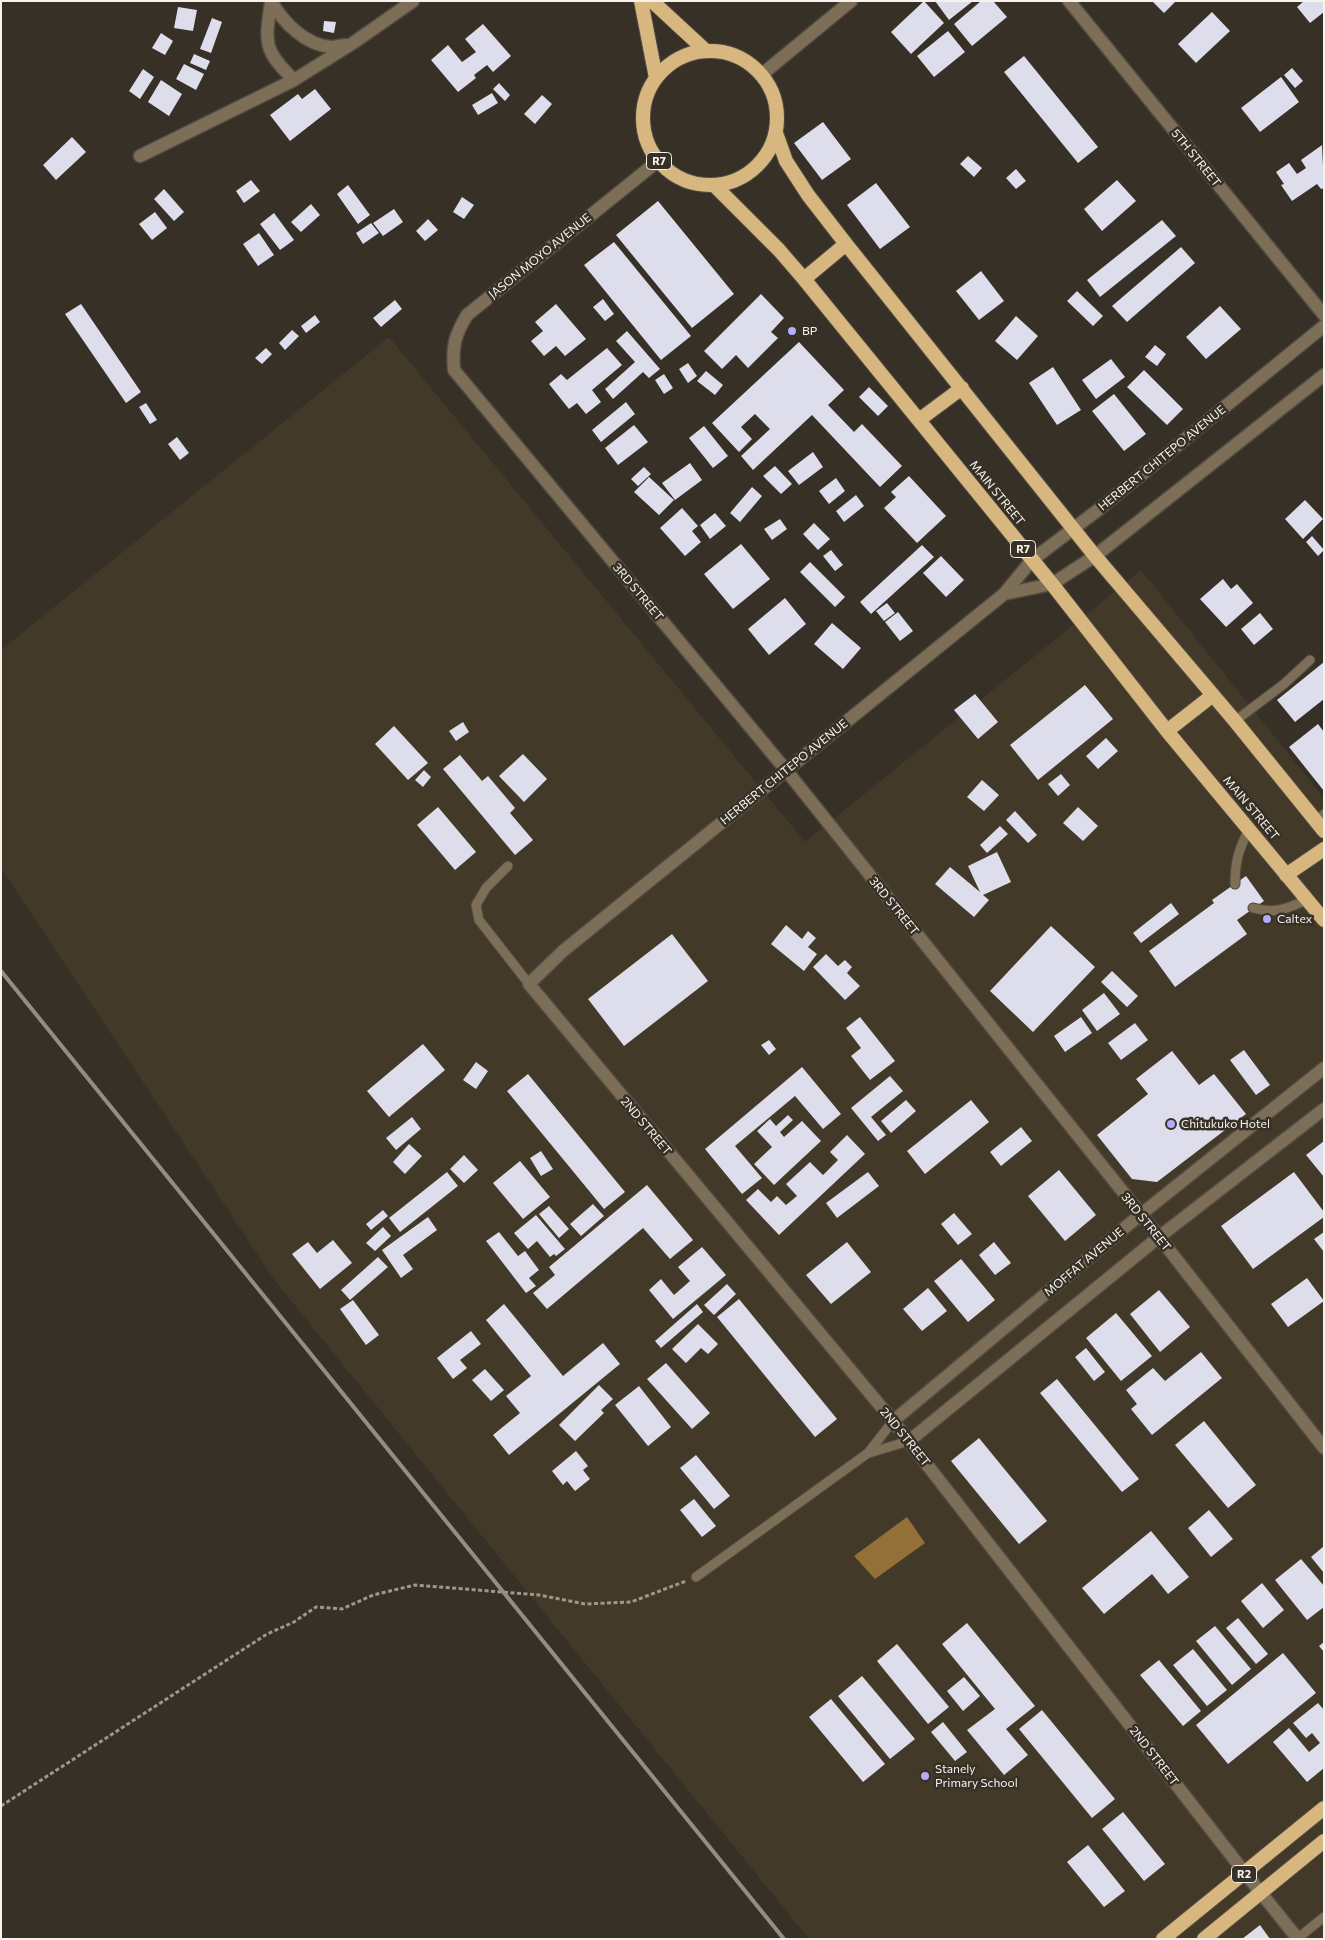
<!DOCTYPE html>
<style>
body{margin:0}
#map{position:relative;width:1325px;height:1940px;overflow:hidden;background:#363026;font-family:Commissioner,sans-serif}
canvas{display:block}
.frame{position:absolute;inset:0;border:2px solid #f7f3ec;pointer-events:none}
</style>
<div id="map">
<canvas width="1325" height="1940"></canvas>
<div class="frame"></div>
</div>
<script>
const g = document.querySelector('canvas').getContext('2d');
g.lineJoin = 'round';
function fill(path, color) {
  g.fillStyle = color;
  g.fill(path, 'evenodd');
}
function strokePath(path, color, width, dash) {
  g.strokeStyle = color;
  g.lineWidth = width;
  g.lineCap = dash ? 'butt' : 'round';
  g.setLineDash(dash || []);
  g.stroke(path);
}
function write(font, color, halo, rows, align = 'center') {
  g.font = font + ' Commissioner,sans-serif';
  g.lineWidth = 5;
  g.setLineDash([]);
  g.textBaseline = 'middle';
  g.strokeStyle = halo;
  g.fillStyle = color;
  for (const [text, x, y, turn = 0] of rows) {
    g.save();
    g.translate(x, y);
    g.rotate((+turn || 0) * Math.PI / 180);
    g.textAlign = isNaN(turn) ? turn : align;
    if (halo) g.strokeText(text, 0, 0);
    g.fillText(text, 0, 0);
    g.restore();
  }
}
fill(new Path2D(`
 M389,337L805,842L1141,570L1324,798V1939H809L275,1281L1,868V650Z`), '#423929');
fill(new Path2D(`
 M907,1517L925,1543L875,1579L854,1556Z`), '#927037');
fill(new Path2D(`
 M924,1L944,23L911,54L891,32Z
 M935,1H973L949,20Z
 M981,1H993L1007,17L972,46L954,24Z
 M1152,1H1176L1164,13Z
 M1304,1H1324V12L1310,23L1297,7Z
 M178,7L197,10L193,31L174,28Z
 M1212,12L1230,31L1196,63L1178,44Z
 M212,18L222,22L211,53L200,49Z
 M324,21L336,22L334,33L323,31Z
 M483,24L511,56L493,72L487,65L474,75L476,78L458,92L431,60L448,45L462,62L476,52L465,39Z
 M948,31L965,52L934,77L917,56Z
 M161,33L173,41L165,55L152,48Z
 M194,54L210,61L206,70L190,63Z
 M1024,56L1098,147L1078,163L1004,72Z
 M184,64L204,74L196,90L176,79Z
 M1292,68L1303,81L1295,88L1284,75Z
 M143,69L154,77L140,99L129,91Z
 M1281,77L1299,102L1260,132L1241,108Z
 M161,80L182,94L169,116L148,102Z
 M499,83L510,95L505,101L493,89Z
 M315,89L331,109L290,141L270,115L298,94L302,99Z
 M492,93L498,103L478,115L472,105Z
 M542,95L552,104L535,124L524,114Z
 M823,122L851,159L822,180L794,143Z
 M72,137L86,152L56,180L43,165Z
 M1322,145L1324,188L1321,189L1317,184L1292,201L1281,185L1284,184L1276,172L1289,163L1297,174L1306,168L1301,160Z
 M968,156L982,168L974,177L960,164Z
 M1016,169L1026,181L1016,189L1006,178Z
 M251,180L260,191L244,203L236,191Z
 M1117,180L1136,201L1102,231L1084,209Z
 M876,183L910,227L880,249L847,205Z
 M348,185L370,215L358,224L337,194Z
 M164,189L184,212L174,221L154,199Z
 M462,197L474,205L464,219L453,212Z
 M658,201L734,294L692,328L616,235Z
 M311,204L320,215L301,232L291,222Z
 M394,209L403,222L383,236L373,223Z
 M155,212L167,228L152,240L139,224Z
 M274,213L294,240L280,250L260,224Z
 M428,219L438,230L425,241L416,231Z
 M1162,220L1176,236L1100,297L1087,280Z
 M371,223L379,233L363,244L356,233Z
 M259,233L274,255L258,266L243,244Z
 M614,242L691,336L661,360L584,265Z
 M1181,247L1195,263L1127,322L1112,306Z
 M981,271L1004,301L979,320L956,291Z
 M1077,291L1103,316L1093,326L1067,301Z
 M761,294L784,318L771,332L778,338L748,368L736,355L722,369L704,351Z
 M603,299L614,314L605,321L593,307Z
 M395,300L402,309L381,327L373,318Z
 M81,304L141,392L126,403L65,314Z
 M556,304L586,339L565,356L556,346L544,356L531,341L543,331L535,322Z
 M1220,306L1241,329L1206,359L1186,337Z
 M315,315L320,322L306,333L301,326Z
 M1016,316L1038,336L1017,360L995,341Z
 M292,330L299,336L285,350L279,343Z
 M627,331L660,369L649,378L643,372L613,399L605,389L635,362L616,341Z
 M799,342L844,390L828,405L854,432L862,424L902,466L880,487L812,415L753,470L741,456L770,429L755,414L741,427L752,439L739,452L712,423Z
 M1155,345L1166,354L1157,366L1145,357Z
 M266,348L272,354L262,364L255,358Z
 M607,348L622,365L592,390L601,402L586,414L577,403L569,409L549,384L561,374L567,380Z
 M1111,359L1125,377L1096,399L1082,380Z
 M688,363L697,376L688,383L679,369Z
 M1053,367L1081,410L1057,425L1029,383Z
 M1144,370L1183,409L1167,425L1127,387Z
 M706,371L723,385L715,395L697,381Z
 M664,374L673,388L664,394L655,380Z
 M869,387L888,406L878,416L859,397Z
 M1114,394L1146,434L1124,451L1092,411Z
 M626,402L635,414L601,442L592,430Z
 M146,403L157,420L150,424L139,407Z
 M634,425L648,442L618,465L605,448Z
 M704,426L728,456L713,468L689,438Z
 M177,437L189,453L180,460L168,444Z
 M813,452L823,467L799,485L788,471Z
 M690,463L702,480L675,500L662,483Z
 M775,466L792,484L781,494L763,476Z
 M644,467L651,474L638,486L631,479Z
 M909,476L946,516L917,543L884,508L896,497L891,492Z
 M649,477L674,500L659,515L634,492Z
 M836,478L845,491L829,504L819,491Z
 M752,487L762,496L740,522L730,513Z
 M856,495L864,506L844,522L836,511Z
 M1305,500L1323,519L1303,539L1285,519Z
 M682,508L698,526L692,531L701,542L685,556L660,528Z
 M715,513L726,526L710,539L700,525Z
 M780,519L787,529L772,540L764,529Z
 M814,523L830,539L818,550L803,534Z
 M1312,536L1324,550L1318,556L1306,542Z
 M741,544L770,579L733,609L704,574Z
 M922,545L934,557L871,614L860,602Z
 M831,550L843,565L835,571L823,556Z
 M941,556L964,580L946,597L923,573Z
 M810,562L845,597L835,607L800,572Z
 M1223,579L1231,589L1237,584L1253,603L1226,627L1200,599Z
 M785,598L806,624L769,655L748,629Z
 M887,603L895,613L884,621L876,611Z
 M898,612L913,631L900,641L885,622Z
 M1260,613L1273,629L1254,645L1241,629Z
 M832,623L861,648L843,669L814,644Z
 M1324,662V699L1295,722L1277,700Z
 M1085,685L1113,719L1038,780L1010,745Z
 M975,694L998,722L978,739L954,710Z
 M463,722L469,732L456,741L449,731Z
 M1318,724L1324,732V791L1289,747Z
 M394,726L428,763L408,780L375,744Z
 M1106,738L1118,751L1098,769L1086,756Z
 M523,754L547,779L524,802L499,776Z
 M460,755L482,781L488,776L515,808L510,813L533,840L515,855L443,769Z
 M424,770L431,777L423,787L415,780Z
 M1061,774L1070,785L1058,796L1048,784Z
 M982,780L999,795L984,811L967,797Z
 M438,807L476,852L455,870L417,825Z
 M1078,807L1098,826L1083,841L1063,823Z
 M1015,811L1037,835L1028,843L1006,820Z
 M1000,826L1008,834L987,853L980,845Z
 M997,852L1011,882L983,895L989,900L974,917L935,884L950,867L980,892L968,866Z
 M1246,876L1264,901L1237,920L1247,934L1175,987L1149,951L1214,903L1212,900Z
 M1171,903L1179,914L1141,943L1133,933Z
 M786,925L802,939L808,931L816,938L808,947L817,954L804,971L771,944Z
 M1051,926L1095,967L1033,1032L990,991Z
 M672,934L708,981L624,1046L588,999Z
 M826,954L838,966L845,960L852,967L847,973L860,986L845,1000L813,967Z
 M1112,971L1138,996L1127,1007L1101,982Z
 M1104,993L1120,1014L1097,1031L1082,1010Z
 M860,1017L895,1061L870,1080L851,1056L861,1048L846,1028Z
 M1081,1017L1092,1033L1065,1052L1054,1036Z
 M1135,1023L1148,1040L1121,1060L1108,1043Z
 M769,1040L776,1049L769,1055L761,1045Z
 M423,1044L445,1070L389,1117L367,1091Z
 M1244,1050L1270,1085L1256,1095L1230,1060Z
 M1172,1051L1199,1085L1214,1074L1246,1114L1157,1182L1132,1179L1097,1135L1148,1094L1136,1079Z
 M476,1062L488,1071L476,1089L463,1080Z
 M802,1067L841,1114L823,1129L795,1096L735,1146L762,1178L742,1194L705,1149Z
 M528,1074L625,1192L604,1209L507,1091Z
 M890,1076L903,1091L871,1117L886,1135L878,1141L851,1108Z
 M906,1100L916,1111L891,1133L881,1121Z
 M971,1100L989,1122L925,1174L907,1151Z
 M788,1115L793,1120L780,1132L784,1137L802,1121L821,1141L774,1185L754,1164L772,1147L757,1131L770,1119L776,1126Z
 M412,1117L421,1129L396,1150L386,1138Z
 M1021,1127L1032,1141L1001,1166L990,1152Z
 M847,1135L865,1154L779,1235L746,1200L758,1189L771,1202L777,1196L786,1205L797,1196L786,1184L810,1162L823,1175L838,1160L830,1152Z
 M1324,1141V1177L1306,1155Z
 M409,1144L422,1156L405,1174L393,1162Z
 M541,1151L553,1169L541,1176L530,1158Z
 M464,1155L478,1170L464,1183L450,1169Z
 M520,1161L550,1197L523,1219L493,1183Z
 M1059,1170L1096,1215L1065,1241L1028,1196Z
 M447,1172L458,1186L400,1232L389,1218Z
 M868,1172L879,1186L837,1218L826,1203Z
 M1294,1172L1324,1212V1217L1253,1269L1221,1226Z
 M647,1185L693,1240L670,1259L643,1228L547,1309L533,1293L555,1275L549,1267Z
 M593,1204L604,1216L581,1236L570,1224Z
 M549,1206L569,1229L559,1238L539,1214Z
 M383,1210L388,1216L371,1230L366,1224Z
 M954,1213L972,1234L958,1245L941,1224Z
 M536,1215L565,1249L556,1256L554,1254L550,1257L537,1241L528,1249L514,1233Z
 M428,1217L437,1230L403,1255L413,1269L401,1278L382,1250Z
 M383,1227L391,1236L375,1251L366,1243Z
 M499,1232L518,1256L525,1251L539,1270L529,1278L536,1286L526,1293L486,1241Z
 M1324,1232V1252L1314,1239Z
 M333,1240L352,1263L320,1289L292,1254L308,1242L317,1253Z
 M847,1242L871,1272L831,1304L806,1275Z
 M994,1242L1011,1263L995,1275L979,1255Z
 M702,1247L726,1275L673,1319L649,1290L661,1279L674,1295L690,1281L678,1267Z
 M378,1257L388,1267L350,1300L341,1290Z
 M961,1259L995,1300L968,1322L934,1281Z
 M1307,1278L1324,1301L1288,1327L1271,1304Z
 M727,1284L736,1294L714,1315L704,1305Z
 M928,1288L947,1311L922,1331L903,1309Z
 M1159,1290L1190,1327L1160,1352L1130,1314Z
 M739,1299L837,1419L815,1437L717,1317Z
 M353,1300L379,1335L366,1345L340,1309Z
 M504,1304L563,1376L603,1343L620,1364L509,1455L493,1435L520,1413L506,1396L531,1376L486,1320Z
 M697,1304L703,1312L661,1348L655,1341Z
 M1116,1313L1152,1356L1121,1381L1086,1338Z
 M698,1324L718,1344L708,1354L701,1348L686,1363L672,1349Z
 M471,1331L481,1344L460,1360L467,1368L453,1379L437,1358Z
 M1086,1348L1105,1372L1094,1381L1075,1357Z
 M1201,1352L1222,1378L1152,1435L1131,1409L1137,1404L1126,1390L1153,1368L1165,1381Z
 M666,1363L710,1413L692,1429L647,1379Z
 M485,1369L504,1390L491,1401L472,1380Z
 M1057,1379L1139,1479L1122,1492L1040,1393Z
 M599,1385L613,1399L601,1410L604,1413L575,1441L559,1425Z
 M639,1386L671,1427L648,1446L615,1405Z
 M1204,1421L1256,1485L1228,1508L1175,1445Z
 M979,1438L1047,1521L1019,1544L951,1461Z
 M576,1451L588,1466L583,1470L590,1479L575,1491L567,1481L563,1485L552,1471Z
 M696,1455L730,1496L714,1509L680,1468Z
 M694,1499L716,1526L702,1537L680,1510Z
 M1209,1510L1233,1539L1211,1557L1188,1528Z
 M1151,1531L1189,1577L1168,1594L1152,1574L1104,1614L1082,1588Z
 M1324,1546V1573L1311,1557Z
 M1301,1559L1324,1586V1607L1307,1620L1275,1580Z
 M1262,1583L1284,1610L1263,1628L1241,1601Z
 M1238,1618L1268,1654L1256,1664L1226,1628Z
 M967,1623L1035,1706L1006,1729L1028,1755L1004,1775L967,1730L995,1709L942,1644Z
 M1215,1626L1251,1669L1232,1685L1196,1641Z
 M1324,1642V1652L1319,1646Z
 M897,1644L949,1707L928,1724L877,1661Z
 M1193,1649L1227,1690L1207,1706L1173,1665Z
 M1283,1653L1316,1693L1228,1764L1196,1725Z
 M1159,1660L1201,1711L1183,1726L1140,1675Z
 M862,1676L915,1739L890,1759L838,1696Z
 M964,1677L980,1696L963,1711L947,1691Z
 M831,1699L885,1764L863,1782L809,1717Z
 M1318,1703L1324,1710V1768L1307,1782L1273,1742L1289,1728L1309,1752L1320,1743L1312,1733L1306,1738L1293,1723Z
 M1042,1710L1115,1799L1092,1818L1019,1729Z
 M943,1722L967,1752L955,1761L931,1732Z
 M1123,1812L1165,1864L1144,1881L1102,1829Z
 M1088,1845L1125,1891L1104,1907L1067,1862Z
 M1260,1925L1270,1939H1242Z`), '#deddeb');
const service = new Path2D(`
 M1235,721L1284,684L1310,660
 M1315,821L1324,814
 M508,866L486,888L476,905L479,920L529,984
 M1235,884C1235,861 1239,849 1249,829
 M1253,908C1276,914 1286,909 1306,900
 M869,1453L909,1441
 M696,1577L868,1453L893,1421
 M1298,1938L1324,1917`);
const minor = new Path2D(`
 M271,1C283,22 305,45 331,47C335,47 341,45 346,45
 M1069,1L1324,315
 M271,2C265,43 263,50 294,80
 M761,75L851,1
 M140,156L294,80L353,43L413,1
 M658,161L467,315C455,335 452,346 454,370L786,770L1159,1237L1324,1448
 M1004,594L1052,584L1095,556L1324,375
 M893,1421L1140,1215L1324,1068
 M909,1441L1159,1237L1324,1109
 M1298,1939L1245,1873L893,1421L529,984L563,951L1004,594L1032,560L1098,510L1324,326`);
const trunk = new Path2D(`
 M641,1L656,78
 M652,1L706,51
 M643 118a67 67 0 1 1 134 0a67 67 0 1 1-134 0Z
 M776,133L786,161L808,195L846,244L1095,556L1235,721L1324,831
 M715,186L779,250L804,279L1052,584L1167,731L1324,920
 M804,279L846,244
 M919,420L962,388
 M1167,731L1213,695
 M1286,875L1324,849
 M1163,1939L1324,1808
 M1204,1939L1324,1841`);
strokePath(service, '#514b42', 11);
strokePath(minor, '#514b42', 15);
strokePath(trunk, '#514b42', 16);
strokePath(new Path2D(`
 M1,1806L267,1634L294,1622L316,1607L342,1609L373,1595L415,1585L539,1595L585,1604L631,1602L686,1581`), '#9d988f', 3, [4, 2.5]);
strokePath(service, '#7d6e57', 9);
strokePath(minor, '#7d6e57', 12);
strokePath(trunk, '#d8b680', 14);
strokePath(new Path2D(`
 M1,971L784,1939`), '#928d85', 4);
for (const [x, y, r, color] of [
 [792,331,5,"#b4acf9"],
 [1267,919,5,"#b4acf9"],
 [1171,1124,5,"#b4acf9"],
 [925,1776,5,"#b4acf9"]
]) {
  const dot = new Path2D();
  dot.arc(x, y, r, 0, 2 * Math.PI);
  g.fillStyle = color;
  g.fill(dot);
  strokePath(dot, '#363026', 2);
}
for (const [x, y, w] of [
 [659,161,25],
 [1023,549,25],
 [1244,1874,25]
]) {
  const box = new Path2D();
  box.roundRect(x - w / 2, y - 8.5, w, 17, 4);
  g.fillStyle = '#363026';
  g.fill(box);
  strokePath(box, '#f7f3ec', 1);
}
write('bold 11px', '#f7f3ec', null, [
 ["R7",659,161],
 ["R7",1023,549],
 ["R2",1244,1874]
]);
write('12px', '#f7f3ec', '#363026', [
 ["5TH STREET",1196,158,51],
 ["JASON MOYO AVENUE",540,256,-39],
 ["HERBERT CHITEPO AVENUE",1162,458,-39],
 ["MAIN STREET",997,493,51],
 ["3RD STREET",638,592,50],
 ["HERBERT CHITEPO AVENUE",784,772,-39],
 ["MAIN STREET",1251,808,50],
 ["3RD STREET",894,906,51],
 ["2ND STREET",646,1126,50],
 ["3RD STREET",1146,1222,51],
 ["MOFFAT AVENUE",1084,1262,-40],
 ["2ND STREET",905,1437,51],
 ["2ND STREET",1154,1756,52]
]);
write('12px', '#f7f3ec', '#363026', [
 ["BP",802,331],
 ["Caltex",1277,919],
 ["Chitukuko Hotel",1181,1124],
 ["Stanely",935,1769],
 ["Primary School",935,1783]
], 'left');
</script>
